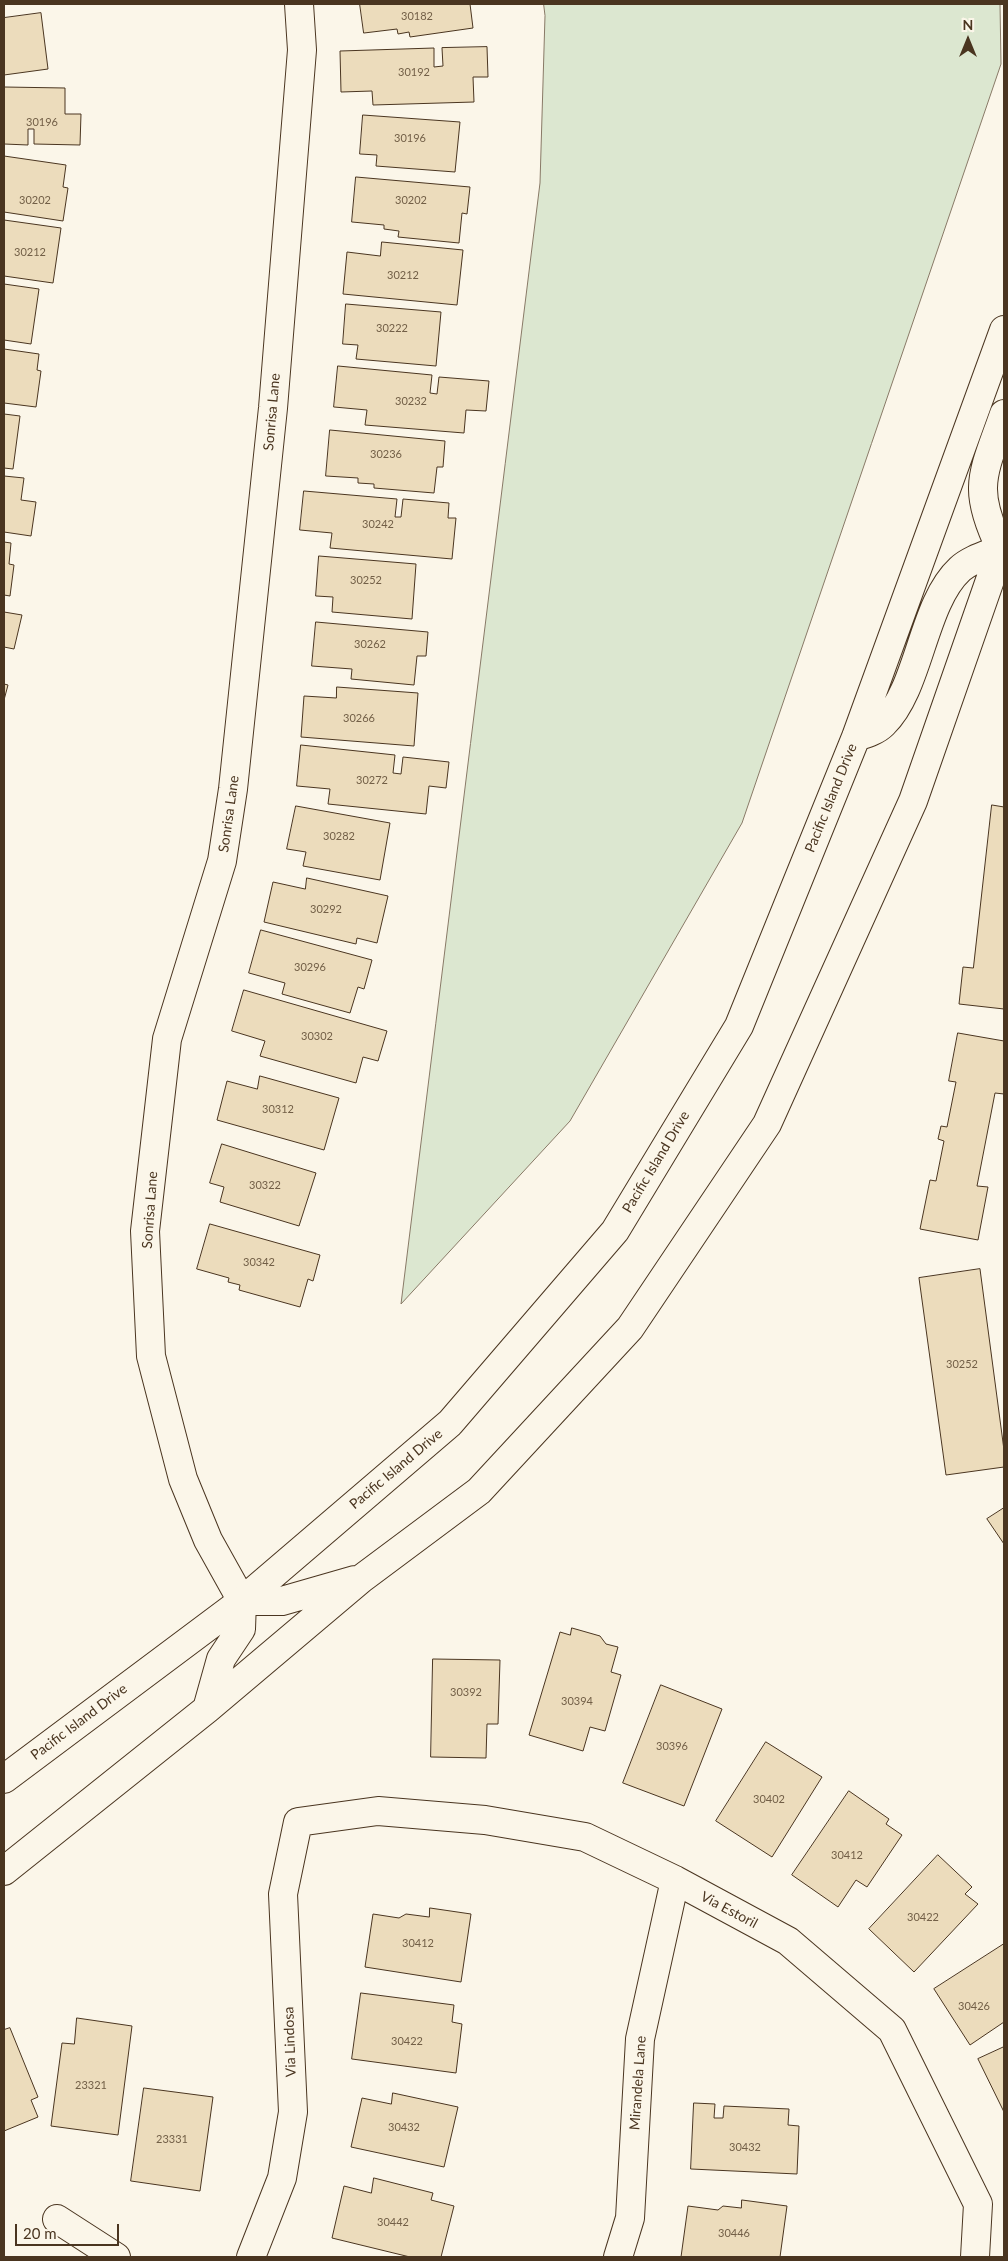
<!DOCTYPE html>
<style>
body{margin:0}
#map{position:relative;width:1008px;height:2261px;overflow:hidden;background:#fbf6e9;font-family:Lato,sans-serif}
canvas{display:block}
.frame{position:absolute;inset:0;border:5px solid #4a3520;pointer-events:none}
.north{position:absolute;left:943px;top:15px;width:50px;height:50px;-webkit-text-stroke:4px #fbf6e9;paint-order:stroke;rotate:0deg;font-size:14px;font-weight:700;line-height:20px;text-align:center;color:#4a3520}
.north::after{content:'';display:block;margin:auto;width:18px;height:22px;background:#4a3520;clip-path:polygon(50% 0,100% 100%,50% 72%,0 100%)}
.scale{position:absolute;left:15px;top:2224px;width:104px;height:22px;box-sizing:border-box;border:2px solid #4a3520;border-top:0;padding-left:6px;font-size:15px;line-height:18px;white-space:nowrap;color:#4a3520;-webkit-text-stroke:4px #fbf6e9;paint-order:stroke}
</style>
<div id="map">
<canvas width="1008" height="2261"></canvas>
<div class="frame"></div>
<div class="north">N</div>
<div class="scale">20 m</div>
</div>
<script>
const g = document.querySelector('canvas').getContext('2d');
g.lineJoin = 'round';
function fill(path, color) {
  g.fillStyle = color;
  g.fill(path, 'evenodd');
}
function strokePath(path, color, width, dash) {
  g.strokeStyle = color;
  g.lineWidth = width;
  g.lineCap = dash ? 'butt' : 'round';
  g.setLineDash(dash || []);
  g.stroke(path);
}
function write(font, color, halo, rows, align = 'center') {
  g.font = font + ' Lato,sans-serif';
  g.lineWidth = 4;
  g.setLineDash([]);
  g.textBaseline = 'middle';
  g.strokeStyle = halo;
  g.fillStyle = color;
  for (const [text, x, y, turn = 0] of rows) {
    g.save();
    g.translate(x, y);
    g.rotate((+turn || 0) * Math.PI / 180);
    g.textAlign = isNaN(turn) ? turn : align;
    if (halo) g.strokeText(text, 0, 0);
    g.fillText(text, 0, 0);
    g.restore();
  }
}
const green = new Path2D(`
 M544,4H1000L1001,64L742,823L570,1121L401,1304L540,183L545,16Z`);
fill(green, '#dce7d0');
strokePath(green, '#887966', 1);
const building = new Path2D(`
 M360,4H470L473,28L410,37L409,32L398,34L397,29L364,33Z
 M41,13L48,69L4,75V18Z
 M487,47L488,77H473L474,102L373,105L372,91L341,92L340,51L434,48V67L443,66L442,48Z
 M4,87L65,88V114H81L80,145L34,144V129H28V145L4,144Z
 M363,115L460,122L455,172L376,166L377,155L360,154Z
 M4,156L66,165L63,187L68,188L63,221L4,212Z
 M356,177L470,187L467,214L462,213L459,243L398,237L399,231L384,229V225L352,222Z
 M4,220L61,228L53,283L4,276Z
 M382,242L463,250L457,305L343,294L347,252L380,256Z
 M4,284L39,289L31,344L4,340Z
 M346,304L441,312L436,366L356,359L358,345L343,344Z
 M4,349L39,354L37,370L41,371L36,407L4,403Z
 M338,366L432,375L430,393L437,394L439,377L489,381L486,411L466,410L464,433L365,425L367,410L334,407Z
 M4,414L20,416L13,469L4,468Z
 M330,430L445,441L443,467H437L434,493L374,488V484L358,483V478L326,476Z
 M4,476L24,478L21,500L36,502L31,536L4,532Z
 M304,491L397,499L395,517H401L403,499L449,503L448,518H456L452,559L330,548L332,533L300,530Z
 M4,542L11,543L9,564L14,565L10,596L4,595Z
 M319,556L416,564L412,619L332,612L333,597L316,596Z
 M4,612L22,615L14,649L4,647Z
 M316,622L428,632L426,656H417L414,685L351,679L352,669L312,666Z
 M4,684L8,685L4,700Z
 M337,687L418,693L414,746L301,737L304,696L336,698Z
 M301,745L395,755L393,773L401,774L403,757L449,762L446,788L429,786L426,814L328,804L330,789L297,786Z
 M992,805L1004,807V1009L959,1004L963,967L973,968Z
 M296,806L390,823L380,880L303,866L306,852L287,849Z
 M307,878L388,896L377,943L357,938L356,944L264,922L273,882L305,889Z
 M261,930L372,960L364,989L358,987L350,1013L282,994L285,983L249,973Z
 M244,990L387,1031L378,1061L363,1057L356,1083L260,1056L265,1041L232,1031Z
 M958,1033L1004,1041V1094L995,1093L977,1186L988,1187L978,1240L920,1229L930,1180L936,1181L944,1141L938,1139L941,1126L947,1127L956,1082L949,1081Z
 M260,1076L339,1098L324,1150L217,1120L227,1081L257,1089Z
 M222,1144L316,1173L299,1226L220,1202L224,1187L210,1183Z
 M210,1224L320,1255L313,1281L308,1279L300,1307L239,1290L240,1285L228,1282L229,1278L197,1269Z
 M980,1269L1004,1450V1467L946,1475L919,1278Z
 M1004,1508V1544L987,1519Z
 M572,1628L600,1636L606,1644L618,1647L611,1672L621,1675L605,1731L590,1727L583,1751L529,1735L560,1632L570,1635Z
 M433,1659L500,1660L498,1724H487L486,1758L431,1757Z
 M661,1685L722,1709L684,1806L623,1783Z
 M766,1742L822,1777L772,1857L716,1821Z
 M849,1791L889,1819L886,1824L902,1835L867,1887L856,1880L838,1907L792,1875Z
 M938,1855L972,1887L965,1894L978,1904L914,1972L869,1929Z
 M430,1908L471,1914L461,1982L365,1967L373,1914L399,1918L406,1914L429,1917Z
 M1004,1944V2022L970,2045L934,1989Z
 M361,1993L454,2005L452,2022L462,2024L456,2073L352,2059Z
 M77,2018L132,2026L118,2135L51,2126L62,2043L74,2044Z
 M10,2028L38,2097L31,2100L38,2117L4,2131V2030Z
 M1004,2047V2112L978,2059Z
 M144,2088L213,2097L200,2191L131,2181Z
 M393,2093L458,2107L444,2167L351,2147L362,2098L391,2104Z
 M694,2103L715,2104L714,2118H723L724,2106L789,2109L788,2125L799,2126L797,2174L691,2169Z
 M374,2178L433,2193L431,2200L454,2206L441,2257H410L332,2238L344,2186L371,2193Z
 M742,2200L787,2206L780,2257H681L688,2206L718,2210L723,2206L741,2208Z`);
fill(building, '#ecdcbc');
strokePath(building, '#4a3520', 1);
const minor = new Path2D(`
 M242,1601L208,1540L183,1479L151,1356L145,1231L167,1039L222,861L233,789L273,408L302,50L299,4
 M57,2219L116,2257
 M251,2257L282,2178L293,2112L283,1894L298,1822L378,1811L485,1820L585,1837L675,1880L788,1941L892,2030L978,2204L975,2257
 M618,2257L630,2218L640,2039L675,1880`);
const secondary = new Path2D(`
 M856,737C865,734 876,731 883,724C920,688 922,604 960,569C971,559 987,555 1001,549C971,488 983,474 1004,414
 M242,1601H282L355,1580
 M207,1709L221,1659L241,1629L242,1601
 M4,1779L242,1601L450,1423L615,1231L739,1026L856,737L1004,330
 M4,1871L207,1709L361,1579L479,1491L630,1328L767,1124L913,801L1004,540`);
strokePath(minor, '#4a3520', 30);
strokePath(secondary, '#4a3520', 30);
strokePath(minor, '#fbf6e9', 28);
strokePath(secondary, '#fbf6e9', 28);
write('11px', '#725f47', null, [
 ["30182",417,16],
 ["30192",414,72],
 ["30196",42,122],
 ["30196",410,138],
 ["30202",35,200],
 ["30202",411,200],
 ["30212",30,252],
 ["30212",403,275],
 ["30222",392,328],
 ["30232",411,401],
 ["30236",386,454],
 ["30242",378,524],
 ["30252",366,580],
 ["30262",370,644],
 ["30266",359,718],
 ["30272",372,780],
 ["30282",339,836],
 ["30292",326,909],
 ["30296",310,967],
 ["30302",317,1036],
 ["30312",278,1109],
 ["30322",265,1185],
 ["30342",259,1262],
 ["30252",962,1364],
 ["30392",466,1692],
 ["30394",577,1701],
 ["30396",672,1746],
 ["30402",769,1799],
 ["30412",847,1855],
 ["30422",923,1917],
 ["30412",418,1943],
 ["30426",974,2006],
 ["30422",407,2041],
 ["23321",91,2085],
 ["30432",404,2127],
 ["23331",172,2139],
 ["30432",745,2147],
 ["30442",393,2222],
 ["30446",734,2233]
]);
write('14px', '#4a3520', '#fbf6e9', [
 ["Sonrisa Lane",272,412,-85],
 ["Pacific Island Drive",831,798,-68],
 ["Sonrisa Lane",229,814,-82],
 ["Pacific Island Drive",656,1162,-59],
 ["Sonrisa Lane",150,1210,-86],
 ["Pacific Island Drive",396,1469,-40],
 ["Pacific Island Drive",79,1722,-37],
 ["Via Estoril",729,1910,28],
 ["Via Lindosa",290,2042,-92],
 ["Mirandela Lane",638,2083,-86]
]);
</script>
